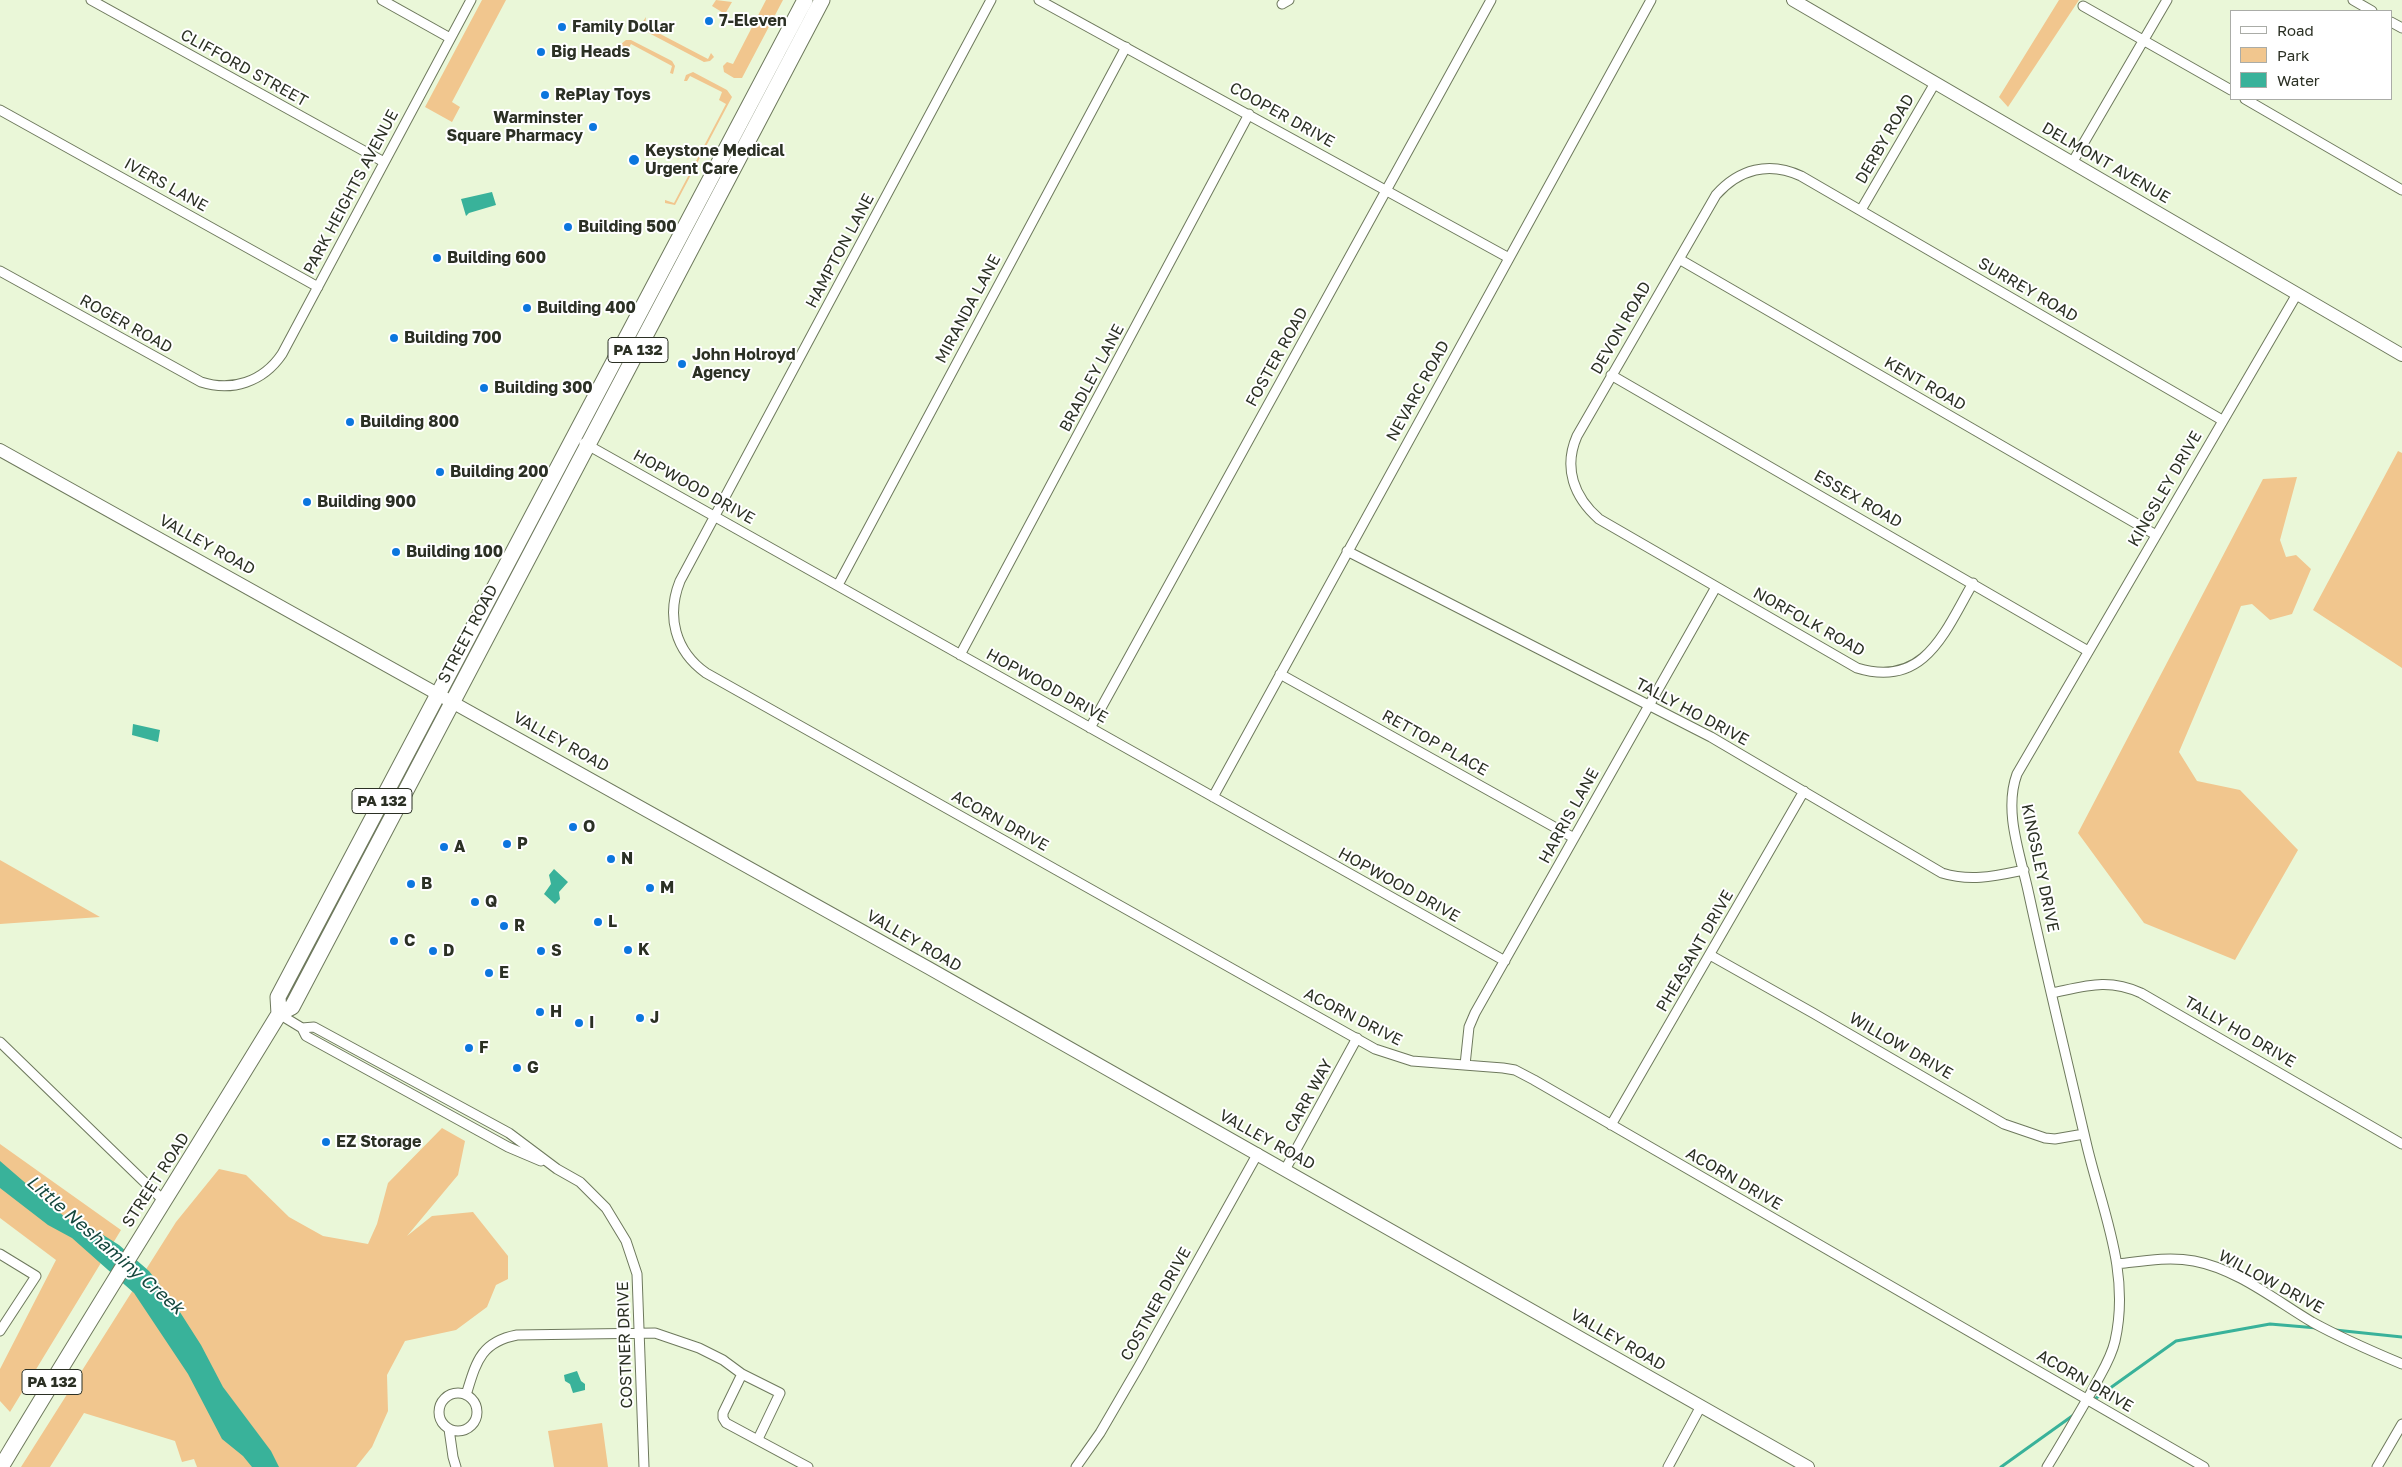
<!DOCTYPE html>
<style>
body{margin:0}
#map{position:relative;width:2402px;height:1467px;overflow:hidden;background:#eaf7d8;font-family:"Golos Text",sans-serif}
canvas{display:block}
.legend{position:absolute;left:2230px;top:10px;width:162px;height:90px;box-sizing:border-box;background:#fff;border:1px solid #aaaca7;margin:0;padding:6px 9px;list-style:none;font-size:15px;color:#2b3024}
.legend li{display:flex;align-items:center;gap:10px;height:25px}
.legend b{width:25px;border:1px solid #aaaca7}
</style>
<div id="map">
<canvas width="2402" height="1467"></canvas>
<ul class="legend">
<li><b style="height:6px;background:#fff"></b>Road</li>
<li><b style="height:14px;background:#f1c68e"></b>Park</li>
<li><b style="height:14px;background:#39b29a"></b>Water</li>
</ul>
</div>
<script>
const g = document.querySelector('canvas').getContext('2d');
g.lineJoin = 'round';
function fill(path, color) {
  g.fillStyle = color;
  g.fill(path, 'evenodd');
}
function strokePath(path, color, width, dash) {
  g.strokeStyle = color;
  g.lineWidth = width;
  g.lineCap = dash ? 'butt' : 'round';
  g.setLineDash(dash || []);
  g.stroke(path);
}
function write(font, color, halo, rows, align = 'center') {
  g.font = font + ' "Golos Text",sans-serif';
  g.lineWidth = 4;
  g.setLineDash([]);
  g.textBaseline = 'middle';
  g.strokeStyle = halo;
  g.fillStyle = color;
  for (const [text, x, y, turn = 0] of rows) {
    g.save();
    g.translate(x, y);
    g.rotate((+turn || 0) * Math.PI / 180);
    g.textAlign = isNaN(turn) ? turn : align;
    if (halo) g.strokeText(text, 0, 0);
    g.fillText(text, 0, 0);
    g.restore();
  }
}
fill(new Path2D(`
 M482,0H506L452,102L460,107L452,122L425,107Z
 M716,0L732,2L725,14L712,6Z
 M766,0H783L742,78H734L724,72L723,66L727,62L733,64Z
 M2059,0H2079L2008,107L1999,97Z
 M646,17L645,26L708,59L711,53L714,57L710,61L704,62L645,31L642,23Z
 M626,40H631L672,61L675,66L673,74L670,73L672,66L631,44L628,49H623L621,44Z
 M693,72L727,90L732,97L675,205L665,203V200L674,203L726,104L719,100L722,92L690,76L687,81H684L686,75Z
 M2398,451L2402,453V668L2313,610Z
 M2297,477L2280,540L2286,557L2296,555L2311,569L2292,614L2270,620L2252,604L2241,606L2179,752L2197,781L2240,790L2298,850L2235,960L2144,923L2078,833L2263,479Z
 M0,860L100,917L0,924Z
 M442,1128L465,1141L458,1175L407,1236L432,1216L473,1212L508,1256V1279L496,1285L487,1307L456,1330L405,1341L387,1375L388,1411L372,1447L356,1467H197L194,1459L182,1462L175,1441L84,1413L50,1467H21L176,1222L219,1169L246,1175L289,1217L323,1236L368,1244L377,1224L388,1183Z
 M0,1144L121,1230L10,1412L0,1401V1369L56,1260L0,1218Z
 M602,1423L608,1467H554L548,1431Z`), '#f1c68e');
fill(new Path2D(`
 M492,192L496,205L469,213L466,216L461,199Z
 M133,724L160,730L158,742L132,735Z
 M554,869L568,882L559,892L560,899L555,904L544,894L551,884L549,875Z
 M0,1161L66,1218L100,1233L119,1245L149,1271L178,1309L201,1345L223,1387L271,1451L279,1467H252L243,1456L222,1439L188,1374L134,1293L72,1238L48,1225L0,1188Z
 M577,1371L581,1381L585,1384V1390L573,1393L570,1384L565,1381L564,1375Z`), '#39b29a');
strokePath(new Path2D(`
 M2335,1330L2402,1337
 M2092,1401L2176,1341L2270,1324L2317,1328
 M2001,1467L2075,1414`), '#39b29a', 3);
const street = new Path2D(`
 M91,0L384,162
 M382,0L450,38
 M991,0L680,581C666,616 675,651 706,673L1375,1049L1412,1061L1503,1068L1515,1070L1534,1080L2204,1467
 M1039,0L1509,258
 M2353,0L2372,11
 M1282,4L1289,0
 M2083,6L2231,90
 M2391,22L2402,28
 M2245,99L2402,190
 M0,110L318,287
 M2072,163L2167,0
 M1861,210L1935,83
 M1679,259L2156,535
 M0,271L201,382C232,392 263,382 282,354L471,0
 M1611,375L2088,651
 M584,443L1505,961
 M1347,551L1711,737L1942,873C1971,882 1995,876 2024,870
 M1973,583C1945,631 1925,689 1857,668L1599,519C1574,497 1563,468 1577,436L1716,195C1739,169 1769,161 1801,176L2222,420
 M838,585L1126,47
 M960,655L1249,114
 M1280,674L1574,838
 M1090,728L1491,0
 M1213,797L1651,0
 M1710,955L1813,1013L2004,1124L2045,1138L2055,1139L2084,1134
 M2052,993C2086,986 2108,978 2141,993L2402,1144
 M279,1014L302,1028L306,1036L508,1147L541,1161
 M302,1028L314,1027L509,1133L557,1169L580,1182L606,1208L626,1241L637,1274L644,1467
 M0,1042L164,1201
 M1465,1065L1469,1027L1475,1013L1716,587
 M1611,1125L1804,791
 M1286,1168L1357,1038
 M0,1254L36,1276L0,1331
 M2118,1264C2142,1261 2169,1256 2194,1261C2237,1269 2275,1300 2312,1322C2341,1338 2371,1351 2402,1364
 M742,1374L723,1413V1418L726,1423L808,1467
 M439 1412a19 19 0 1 1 38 0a19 19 0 1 1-38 0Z
 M466,1395C476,1363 480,1342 517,1335L655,1333L699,1348L723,1360L742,1374L780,1393L758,1439
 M449,1429L453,1457L456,1467
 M1076,1467L1100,1433L1139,1366L1258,1153
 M1668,1467L1701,1406
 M2047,1467C2063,1441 2078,1415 2093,1389C2101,1373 2111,1359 2115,1341C2131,1271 2101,1208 2086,1142C2067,1060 2047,978 2029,895C2021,856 2003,812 2017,774L2297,294
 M2377,1467L2402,1424`);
const secondary = new Path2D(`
 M1793,0L2402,355
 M0,450C605,784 1208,1124 1808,1467`);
const primary = new Path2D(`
 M279,1014L278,997L805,0
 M1,1467C92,1315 187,1165 279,1014L292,1007L822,0`);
strokePath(street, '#6e795d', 11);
strokePath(secondary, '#6e795d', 14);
strokePath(primary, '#6e795d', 17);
strokePath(street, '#fff', 9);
strokePath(secondary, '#fff', 12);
strokePath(primary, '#fff', 15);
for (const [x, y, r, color] of [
 [709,21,5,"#0c76de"],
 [562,27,5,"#0c76de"],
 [541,52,5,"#0c76de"],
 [545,95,5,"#0c76de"],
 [593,127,5,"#0c76de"],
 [634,160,6,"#0c76de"],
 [568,227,5,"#0c76de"],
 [437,258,5,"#0c76de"],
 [527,308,5,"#0c76de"],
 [394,338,5,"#0c76de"],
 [682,364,5,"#0c76de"],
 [484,388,5,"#0c76de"],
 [350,422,5,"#0c76de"],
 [440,472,5,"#0c76de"],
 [307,502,5,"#0c76de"],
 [396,552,5,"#0c76de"],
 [573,827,5,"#0c76de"],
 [507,844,5,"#0c76de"],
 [444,847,5,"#0c76de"],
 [611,859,5,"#0c76de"],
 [411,884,5,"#0c76de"],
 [650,888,5,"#0c76de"],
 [475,902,5,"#0c76de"],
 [598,922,5,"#0c76de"],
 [504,926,5,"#0c76de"],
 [394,941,5,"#0c76de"],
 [628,950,5,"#0c76de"],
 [433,951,5,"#0c76de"],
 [541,951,5,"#0c76de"],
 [489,973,5,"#0c76de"],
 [540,1012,5,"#0c76de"],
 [640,1018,5,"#0c76de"],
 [579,1023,5,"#0c76de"],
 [469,1048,5,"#0c76de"],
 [517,1068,5,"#0c76de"],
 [326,1142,5,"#0c76de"]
]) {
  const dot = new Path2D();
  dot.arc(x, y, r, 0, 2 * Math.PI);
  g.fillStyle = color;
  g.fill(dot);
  strokePath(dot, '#fff', 2);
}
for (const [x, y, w] of [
 [638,350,60],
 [382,801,60],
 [52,1382,60]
]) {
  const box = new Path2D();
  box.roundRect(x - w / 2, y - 12.5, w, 25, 4);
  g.fillStyle = '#fff';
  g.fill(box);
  strokePath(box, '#2b3024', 1);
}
write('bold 15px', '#2b3024', null, [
 ["PA 132",638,350],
 ["PA 132",382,801],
 ["PA 132",52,1382]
]);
write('bold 16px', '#2b3024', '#fff', [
 ["7-Eleven",719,21],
 ["Family Dollar",572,27],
 ["Big Heads",551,52],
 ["RePlay Toys",555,95],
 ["Warminster",583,118,"right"],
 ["Square Pharmacy",583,136,"right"],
 ["Keystone Medical",645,151],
 ["Urgent Care",645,169],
 ["Building 500",578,227],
 ["Building 600",447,258],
 ["Building 400",537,308],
 ["Building 700",404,338],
 ["John Holroyd",692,355],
 ["Agency",692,373],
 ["Building 300",494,388],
 ["Building 800",360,422],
 ["Building 200",450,472],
 ["Building 900",317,502],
 ["Building 100",406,552],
 ["O",583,827],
 ["P",517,844],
 ["A",454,847],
 ["N",621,859],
 ["B",421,884],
 ["M",660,888],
 ["Q",485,902],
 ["L",608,922],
 ["R",514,926],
 ["C",404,941],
 ["K",638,950],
 ["D",443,951],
 ["S",551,951],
 ["E",499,973],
 ["H",550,1012],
 ["J",650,1018],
 ["I",589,1023],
 ["F",479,1048],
 ["G",527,1068],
 ["EZ Storage",336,1142]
], 'left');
write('16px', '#2b3024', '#fff', [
 ["CLIFFORD STREET",244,68,29],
 ["COOPER DRIVE",1282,115,29],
 ["DERBY ROAD",1885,139,-60],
 ["DELMONT AVENUE",2106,163,30],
 ["IVERS LANE",166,185,29],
 ["PARK HEIGHTS AVENUE",351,192,-62],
 ["HAMPTON LANE",840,251,-62],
 ["SURREY ROAD",2028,290,30],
 ["MIRANDA LANE",968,309,-62],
 ["ROGER ROAD",126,324,29],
 ["DEVON ROAD",1621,328,-60],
 ["FOSTER ROAD",1277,357,-61],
 ["BRADLEY LANE",1092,378,-62],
 ["KENT ROAD",1925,384,30],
 ["NEVARC ROAD",1418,391,-61],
 ["HOPWOOD DRIVE",694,487,29],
 ["KINGSLEY DRIVE",2165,489,-60],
 ["ESSEX ROAD",1858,499,30],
 ["VALLEY ROAD",207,545,29],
 ["NORFOLK ROAD",1809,622,29],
 ["STREET ROAD",468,634,-62],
 ["HOPWOOD DRIVE",1047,686,29],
 ["TALLY HO DRIVE",1692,712,28],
 ["VALLEY ROAD",561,742,29],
 ["RETTOP PLACE",1435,743,29],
 ["HARRIS LANE",1569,816,-61],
 ["ACORN DRIVE",1000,821,29],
 ["KINGSLEY DRIVE",2040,868,78],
 ["HOPWOOD DRIVE",1399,885,29],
 ["VALLEY ROAD",914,941,30],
 ["PHEASANT DRIVE",1695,951,-60],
 ["ACORN DRIVE",1353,1017,27],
 ["TALLY HO DRIVE",2240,1032,30],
 ["WILLOW DRIVE",1901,1046,30],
 ["CARR WAY",1309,1096,-61],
 ["VALLEY ROAD",1267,1140,29],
 ["ACORN DRIVE",1734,1179,30],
 ["STREET ROAD",156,1180,-57],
 ["WILLOW DRIVE",2271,1282,28],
 ["COSTNER DRIVE",1156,1304,-61],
 ["VALLEY ROAD",1618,1340,30],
 ["COSTNER DRIVE",625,1345,-92],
 ["ACORN DRIVE",2085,1381,30]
]);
write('italic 18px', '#15483e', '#fff', [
 ["Little Neshaminy Creek",105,1245,41]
]);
</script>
